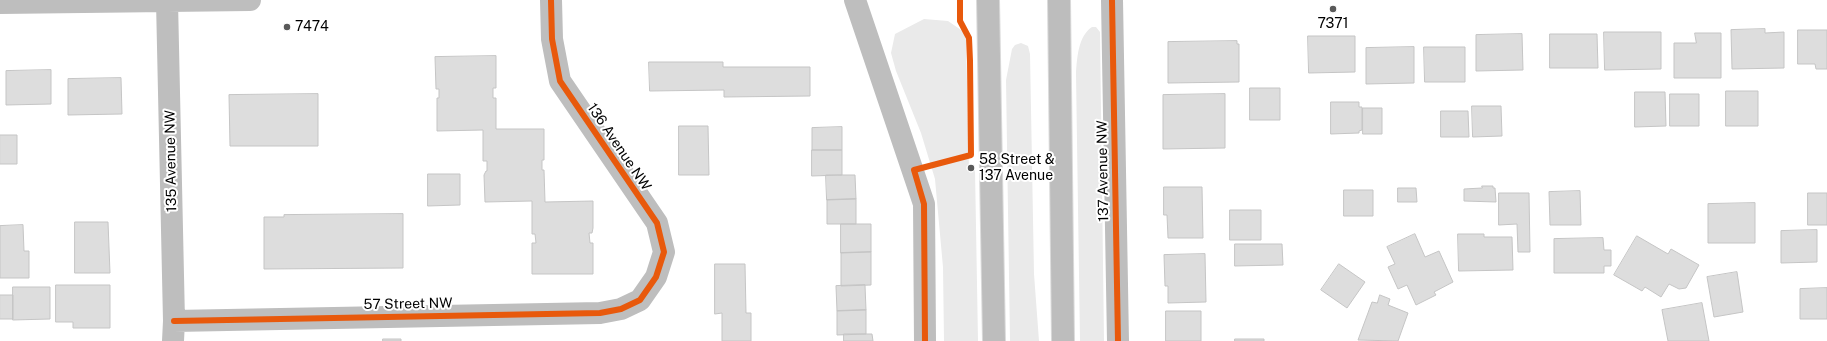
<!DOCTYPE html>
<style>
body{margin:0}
canvas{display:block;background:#fff}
</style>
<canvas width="1827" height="341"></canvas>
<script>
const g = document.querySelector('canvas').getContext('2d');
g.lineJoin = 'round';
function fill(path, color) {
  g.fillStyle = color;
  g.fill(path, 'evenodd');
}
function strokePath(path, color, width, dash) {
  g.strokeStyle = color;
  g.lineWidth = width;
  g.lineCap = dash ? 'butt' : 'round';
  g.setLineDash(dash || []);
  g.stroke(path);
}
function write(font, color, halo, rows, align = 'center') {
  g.font = font + ' "Public Sans",sans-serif';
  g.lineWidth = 4;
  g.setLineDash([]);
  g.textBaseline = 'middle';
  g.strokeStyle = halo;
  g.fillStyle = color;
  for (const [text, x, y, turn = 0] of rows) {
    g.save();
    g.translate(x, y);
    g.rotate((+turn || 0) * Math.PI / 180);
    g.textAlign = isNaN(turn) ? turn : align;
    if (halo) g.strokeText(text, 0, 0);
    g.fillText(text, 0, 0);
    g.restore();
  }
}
fill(new Path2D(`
 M924,19L948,21L964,32L966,40L969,170H975L978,341H944L943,267L935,179L921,133L896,71L891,53L895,34Z
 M1092,27H1096L1100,32L1104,341H1080L1076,74C1077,59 1078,36 1092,27Z
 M1021,43L1028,46L1030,54L1034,274L1039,341H1010L1006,80L1012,49L1015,45Z`), '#eaeaea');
const building = new Path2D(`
 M1765,29V33L1784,32V68L1732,69L1731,30Z
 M1798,30H1827V69H1816L1815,64H1798Z
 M1604,32H1661V69L1605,70Z
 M1695,33H1721V78H1674V43H1696Z
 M1522,34L1523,70L1476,71V35Z
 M1550,34H1597L1598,68H1550Z
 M1308,36H1355V72L1309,73Z
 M1237,41V44H1239V82L1168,83V42Z
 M1414,47V83L1366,84V48Z
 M1424,47H1465V82H1425Z
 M496,56V88H493V98H496V129H544V160H542V170H544L545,202L593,201V228L592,233H589L590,243H593V274H532V243H536L535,234H532V201L485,202L484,175L486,171H487V161H483V130L437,131V98H439V89H436L435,57Z
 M649,62H723V67H810V96L724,97V90L650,91Z
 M51,70V104L6,105V71Z
 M121,78L122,114L68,115V79Z
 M1250,88H1280V120H1250Z
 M1726,91H1758V126H1726Z
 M1635,92H1665L1666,126L1635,127Z
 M318,94V146H230L229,95Z
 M1225,94V148L1163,149V95Z
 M1670,94H1699V126H1670Z
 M1331,102H1359V107H1362V130L1359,131V133L1331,134Z
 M1472,106H1501L1502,136L1473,137Z
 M1363,108H1382V134H1363Z
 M1441,111H1468L1469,137H1441Z
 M679,126H708L709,175H679Z
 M842,127V150H812V128Z
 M0,135H17V164H0Z
 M812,150H842V175L812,176Z
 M428,174H460V205L428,206Z
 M826,175H855L856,199L827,200Z
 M1482,186H1493V188H1495L1496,202L1464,201V189L1482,188Z
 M1164,187H1202L1203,238H1168L1167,215H1164Z
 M1398,188H1416L1417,202H1398Z
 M1344,190H1373V216H1344Z
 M1580,191L1581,225H1550L1549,192Z
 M1499,193H1529L1530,252H1518L1517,224L1499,225Z
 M1808,193H1827V225H1808Z
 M856,199V224H827V200Z
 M1755,203V243H1708V204Z
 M1230,210H1261V240H1230Z
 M403,214V268L264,269V217H284V215Z
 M75,222H108L110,273H75Z
 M841,224H871V252L841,253Z
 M23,225L24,251H29V278H0V226Z
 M1817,230V262L1781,263V231Z
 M1415,234L1425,257L1439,251L1453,282L1434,292L1436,295L1416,305L1407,285L1398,289L1388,267L1395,264L1387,247Z
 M1458,234H1484V237H1512L1513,270L1459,271Z
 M1637,236L1668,254L1671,249L1699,265L1686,288L1679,289L1669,284L1661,297L1645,287L1642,291L1614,275Z
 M1603,238L1604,250H1611V266H1604V273H1554V239Z
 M1235,244H1282L1283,265L1235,266Z
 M871,252V285L841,286V253Z
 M1205,254L1206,302L1168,303V286H1165L1164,255Z
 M715,264H745L746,313H751V341H722V313L715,314Z
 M1339,264L1365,282L1347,308L1321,290Z
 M1737,272L1743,312L1714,317L1707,277Z
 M56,285H110V328H73V322H56Z
 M865,285L866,310L837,311L836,286Z
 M13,287H50V319L13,320Z
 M1827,288V319H1800V289Z
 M0,295H13V319H0Z
 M1380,295L1390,299L1388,305L1408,313L1398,341L1358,340L1372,302L1377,303Z
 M1702,303L1709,341H1668L1662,310Z
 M866,310V334L837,335V311Z
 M1166,311H1201V341H1166Z
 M844,334H872L873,341H844Z
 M383,339H401V341H383Z
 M1235,339H1264V341H1235Z`);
fill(building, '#ddd');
strokePath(building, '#c5c5c5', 1);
const major = new Path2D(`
 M988,0L994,341
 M1059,0L1063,341`);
strokePath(major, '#dbdbdb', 24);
strokePath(new Path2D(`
 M855,0L924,204L925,341
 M1112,0L1118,341
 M167,1L174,321L173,341
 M0,3L250,0
 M174,321L600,313L621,309L640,300L656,277L664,252L657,223L560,81L552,39L551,0`), '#bebebe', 22);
strokePath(major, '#bdbdbd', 22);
strokePath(new Path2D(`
 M1112,0L1118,341
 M174,321L600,313L621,309L640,300L656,277L664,252L657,223L560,81L552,39L551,0
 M925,341L924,204L914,170L971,155L970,61L969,38L960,21V0`), '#e8590c', 6);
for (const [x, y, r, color] of [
 [1333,9,4,"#595959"],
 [287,27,4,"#595959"],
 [971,168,4,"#595959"]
]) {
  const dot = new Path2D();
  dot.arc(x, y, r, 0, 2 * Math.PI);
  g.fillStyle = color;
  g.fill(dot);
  strokePath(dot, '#fff', 1.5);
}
write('14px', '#000', '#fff', [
 ["7371",1333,24,"center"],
 ["7474",295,27],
 ["58 Street &",979,160],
 ["137 Avenue",979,176]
], 'left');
write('14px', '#000', '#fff', [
 ["136 Avenue NW",619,147,56],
 ["135 Avenue NW",171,161,-91],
 ["137 Avenue NW",1103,171,-91],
 ["57 Street NW",408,304,-1]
]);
</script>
